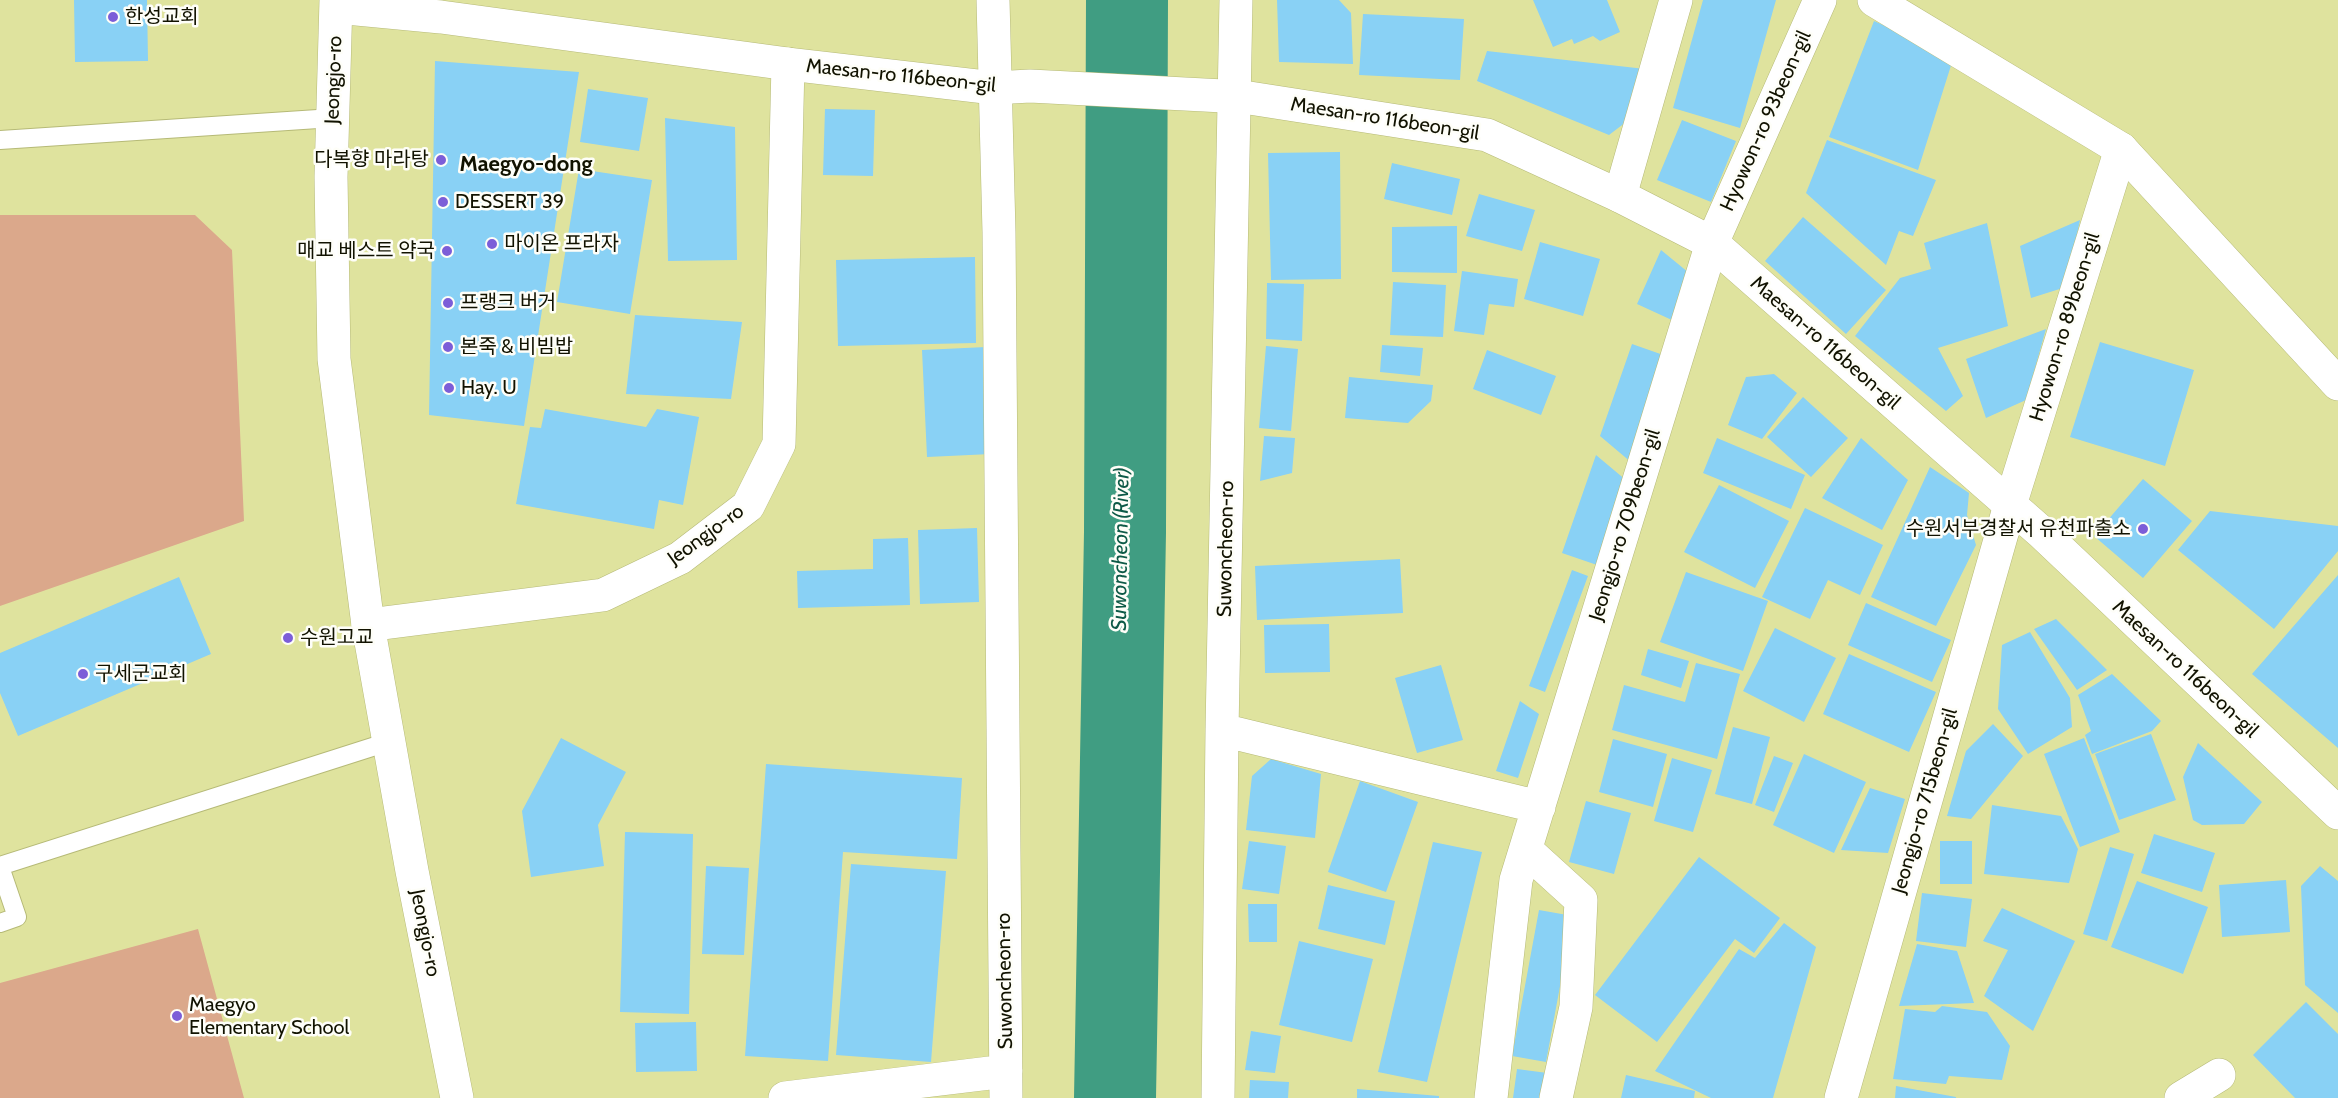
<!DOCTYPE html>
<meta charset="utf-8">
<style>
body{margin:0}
canvas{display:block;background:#dfe39e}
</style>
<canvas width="2338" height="1098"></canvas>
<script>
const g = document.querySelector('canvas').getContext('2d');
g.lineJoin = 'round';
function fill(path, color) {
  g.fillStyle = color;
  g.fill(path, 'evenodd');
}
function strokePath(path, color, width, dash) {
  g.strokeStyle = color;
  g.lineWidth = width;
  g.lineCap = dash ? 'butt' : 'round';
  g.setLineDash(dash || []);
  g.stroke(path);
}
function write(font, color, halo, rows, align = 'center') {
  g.font = font + ' Cabin,"Noto Sans KR",sans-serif';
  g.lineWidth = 5;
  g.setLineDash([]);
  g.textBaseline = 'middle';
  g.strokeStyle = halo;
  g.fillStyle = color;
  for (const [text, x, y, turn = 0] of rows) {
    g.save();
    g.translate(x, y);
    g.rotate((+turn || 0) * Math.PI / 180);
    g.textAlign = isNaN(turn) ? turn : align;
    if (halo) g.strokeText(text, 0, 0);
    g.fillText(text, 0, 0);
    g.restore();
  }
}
fill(new Path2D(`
 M0,215H195L232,250L244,521L0,606Z
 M198,929L244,1098H0V983Z`), '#dba88b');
strokePath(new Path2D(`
 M1115,1098L1125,532L1127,0`), '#409d82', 82);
fill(new Path2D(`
 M74,0H147L148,61L75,62Z
 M1277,0H1339L1351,13L1353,64L1279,62Z
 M1533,0H1607L1620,32L1600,41L1593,36L1574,44L1572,39L1553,47Z
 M1703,0H1776L1740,128L1673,108Z
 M1363,14L1464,19L1460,80L1359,75Z
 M1874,21L1954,56L1918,170L1829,137Z
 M1487,51L1645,69L1630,119L1609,135L1477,81Z
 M435,61L579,72L524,426L429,415Z
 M588,89L648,98L639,151L580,142Z
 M825,109L875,110L873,176L823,175Z
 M665,118L735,127L737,260L668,261Z
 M1682,120L1736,141L1711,202L1657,180Z
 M1827,140L1936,180L1913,236L1899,231L1886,265L1806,193Z
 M1340,152L1341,279L1271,280L1268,153Z
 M1392,163L1460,179L1452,215L1384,199Z
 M579,169L652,180L630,314L557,302Z
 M1479,194L1535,210L1522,251L1466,236Z
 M1803,217L1886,290L1846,334L1765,261Z
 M2080,220L2066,287L2031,298L2020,246Z
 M1987,223L2008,326L1938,348L1963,396L1946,411L1855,336L1900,278L1931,269L1924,243Z
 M1457,226V273L1392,272V227Z
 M1540,242L1600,259L1583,316L1524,299Z
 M1661,250L1694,277L1674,321L1637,304Z
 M975,257L976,343L838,346L836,260Z
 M1462,271L1518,279L1514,307L1489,304L1484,335L1454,331Z
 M1393,282L1446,285L1443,337L1390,335Z
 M1267,283L1304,284L1302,341L1266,339Z
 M635,315L742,322L731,399L626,394Z
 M2046,329L2026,400L1986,418L1966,359Z
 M2100,342L2194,370L2165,466L2070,437Z
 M1632,344L1669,357L1632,463L1600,436Z
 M1382,345L1423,348L1420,376L1380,372Z
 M1266,346L1298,349L1291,431L1259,428Z
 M986,347L991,454L927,457L922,350Z
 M1487,350L1556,376L1541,415L1473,389Z
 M1774,374L1797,393L1762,439L1728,425L1746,377Z
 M1349,377L1433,385L1431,401L1408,423L1345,418Z
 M1803,397L1848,438L1811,477L1767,437Z
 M545,409L646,427L657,409L699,417L683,505L659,500L654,529L516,504L530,427L541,428Z
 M1264,436L1295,438L1292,473L1260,481Z
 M1717,438L1805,475L1791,509L1703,473Z
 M1861,438L1908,480L1882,530L1822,498Z
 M1596,455L1627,481L1597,565L1562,553Z
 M1930,467L1969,493L1967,515L1976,545L1936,626L1871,597Z
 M2143,479L2192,521L2143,578L2094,536Z
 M1719,485L1789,521L1755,588L1684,552Z
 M1805,508L1883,545L1860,595L1828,580L1810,619L1762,597Z
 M2210,511L2338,526V551L2274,629L2178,550Z
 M977,528L979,602L920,604L918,530Z
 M908,538L910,605L798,608L797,571L873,569V539Z
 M1400,559L1403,613L1257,620L1255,566Z
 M1572,570L1588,576L1545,692L1529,686Z
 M1686,572L1768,601L1743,671L1660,642Z
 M2338,575V748L2252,674Z
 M179,577L211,654L18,736L0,693V653Z
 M1866,603L1951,640L1932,682L1848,645Z
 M2056,619L2107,670L2077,690L2034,629Z
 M1329,624L1330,672L1265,673L1264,625Z
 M1775,628L1836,658L1804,722L1743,691Z
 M2030,632L2070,698L2072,727L2028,754L1998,709L2002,645Z
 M1648,649L1689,661L1681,688L1641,675Z
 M1849,654L1936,692L1909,752L1823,714Z
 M1696,663L1740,674L1717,759L1612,730L1624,685L1685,702Z
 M1441,665L1463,740L1417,753L1395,678Z
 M2112,674L2161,721L2152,731L2092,754L2085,735L2091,731L2078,695Z
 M1520,701L1539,714L1518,778L1496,771Z
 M1993,724L2023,756L1971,819L1947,816L1966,751Z
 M1733,727L1770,737L1752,804L1715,794Z
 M2151,734L2176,800L2119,820L2095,754Z
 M561,738L626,772L598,825L604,866L531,877L522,811Z
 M2084,738L2120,832L2080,847L2044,754Z
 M1613,739L1667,754L1653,807L1599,792Z
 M2198,743L2262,802L2244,824L2202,825L2193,820L2183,777Z
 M1804,754L1866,782L1834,853L1773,825Z
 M1774,756L1793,763L1774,812L1755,805Z
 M1672,758L1712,770L1693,832L1654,821Z
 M1271,759L1321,774L1315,838L1246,830L1252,776Z
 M766,764L962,778L957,859L843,852L828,1061L745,1056Z
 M1360,781L1418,802L1386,892L1328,872Z
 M1870,788L1905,799L1888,853L1841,850Z
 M1586,801L1631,813L1614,874L1569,862Z
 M1992,805L2061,816L2078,849L2069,883L1984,874Z
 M625,832L693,834L689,1014L620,1012Z
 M2154,834L2215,853L2202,892L2141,873Z
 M1249,841L1286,846L1279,894L1242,889Z
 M1940,841H1972V884H1940Z
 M1433,842L1482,852L1427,1082L1378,1072Z
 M2110,847L2134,854L2107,941L2083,934Z
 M1699,857L1780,918L1754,953L1735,939L1657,1042L1595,995Z
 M851,864L946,871L931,1062L836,1055Z
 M706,866L749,868L744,955L702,954Z
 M2320,866L2338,881V1013L2305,985L2301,886Z
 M2286,880L2290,932L2222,937L2219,885Z
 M2137,881L2208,907L2183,974L2111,947Z
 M1328,885L1395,901L1385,945L1318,929Z
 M1922,893L1972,899L1966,947L1916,941Z
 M1248,904H1277V942H1249Z
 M2002,908L2075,941L2033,1031L1984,996L2008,950L1983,941Z
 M1539,910L1573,916L1546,1062L1512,1056Z
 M1784,923L1816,947L1773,1098H1711L1655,1071L1739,949L1755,958Z
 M1299,941L1373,959L1352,1042L1279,1025Z
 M1917,944L1957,951L1974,1003L1899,1006Z
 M2306,1002L2338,1034V1098H2295L2253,1055Z
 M1942,1006L1987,1012L2010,1046L2002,1080L1949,1076L1946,1084L1893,1079L1905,1009L1935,1012Z
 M696,1022L697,1071L636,1072L635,1023Z
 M1251,1031L1281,1036L1275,1073L1245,1070Z
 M1517,1069L1555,1074L1548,1098H1513Z
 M1626,1075L1695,1091L1694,1098H1621Z
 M1250,1080L1289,1082L1288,1098H1249Z
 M1896,1086L1956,1097V1098H1895Z
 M1357,1089L1439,1096V1098H1357Z`), '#89d1f5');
const service = new Path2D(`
 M0,140L333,118
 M0,866L388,742
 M0,867L17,917L0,923`);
const minor = new Path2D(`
 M993,0L999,232L1006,1098
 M1620,196L1676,0
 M368,625L603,595L680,558L748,506L779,444L788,64
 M1222,730L1539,807
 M1526,850L1581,900L1576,1007L1556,1098
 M785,1098L1006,1071
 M1218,1098L1222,730L1236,0
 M1491,1098L1516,880L1712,243
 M1841,1098L2010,505L2121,149
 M2181,1098L2219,1075`);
const tertiary = new Path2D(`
 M336,0L331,177L334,359L368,625L412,871L457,1098
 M1874,0L2121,149L2338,384
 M336,7L441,17L788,64L994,88L1030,86L1243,97L1487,135L1620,196L1712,243L2041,532L2338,813
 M1712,243L1820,0`);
strokePath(service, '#b6ba77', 20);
strokePath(minor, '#b6ba77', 34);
strokePath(tertiary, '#b6ba77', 34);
strokePath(service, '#fff', 18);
strokePath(minor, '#fff', 33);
strokePath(tertiary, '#fff', 33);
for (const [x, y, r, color] of [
 [113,17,6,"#7c5ed8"],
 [441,160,6,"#7c5ed8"],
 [443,202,6,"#7c5ed8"],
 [492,244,6,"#7c5ed8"],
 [447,251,6,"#7c5ed8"],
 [448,303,6,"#7c5ed8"],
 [448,347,6,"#7c5ed8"],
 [449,388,6,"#7c5ed8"],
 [2143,529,6,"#7c5ed8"],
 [288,638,6,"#7c5ed8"],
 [83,674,6,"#7c5ed8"],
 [177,1016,6,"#7c5ed8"]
]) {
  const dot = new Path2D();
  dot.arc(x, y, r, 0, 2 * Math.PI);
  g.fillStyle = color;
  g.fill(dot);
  strokePath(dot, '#fefef8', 2);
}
write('20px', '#111200', '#fefef8', [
 ["한성교회",125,17],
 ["다복향 마라탕",429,160,"right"],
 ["DESSERT 39",455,202],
 ["마이온 프라자",504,244],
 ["매교 베스트 약국",435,251,"right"],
 ["프랭크 버거",460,303],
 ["본죽 & 비빔밥",460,347],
 ["Hay. U",461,388],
 ["수원서부경찰서 유천파출소",2131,529,"right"],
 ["수원고교",300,638],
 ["구세군교회",95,674],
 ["Maegyo",189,1005],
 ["Elementary School",189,1028]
], 'left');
write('20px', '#111200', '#fefef8', [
 ["Maesan-ro 116beon-gil",901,76,6],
 ["Jeongjo-ro",334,80,-88],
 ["Maesan-ro 116beon-gil",1385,119,9],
 ["Hyowon-ro 93beon-gil",1766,121,-66],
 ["Hyowon-ro 89beon-gil",2065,327,-73],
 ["Maesan-ro 116beon-gil",1825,343,41],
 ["Jeongjo-ro 709beon-gil",1625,525,-73],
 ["Jeongjo-ro",706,535,-36],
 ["Suwoncheon-ro",1226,549,-89],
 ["Maesan-ro 116beon-gil",2185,669,43],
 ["Jeongjo-ro 715beon-gil",1925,801,-74],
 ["Jeongjo-ro",425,933,79],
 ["Suwoncheon-ro",1005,981,-91]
]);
write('italic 21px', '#0e5a47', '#fefef8', [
 ["Suwoncheon (River)",1121,549,-89]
]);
write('bold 22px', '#111200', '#fefef8', [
 ["Maegyo-dong",526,165]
]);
</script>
